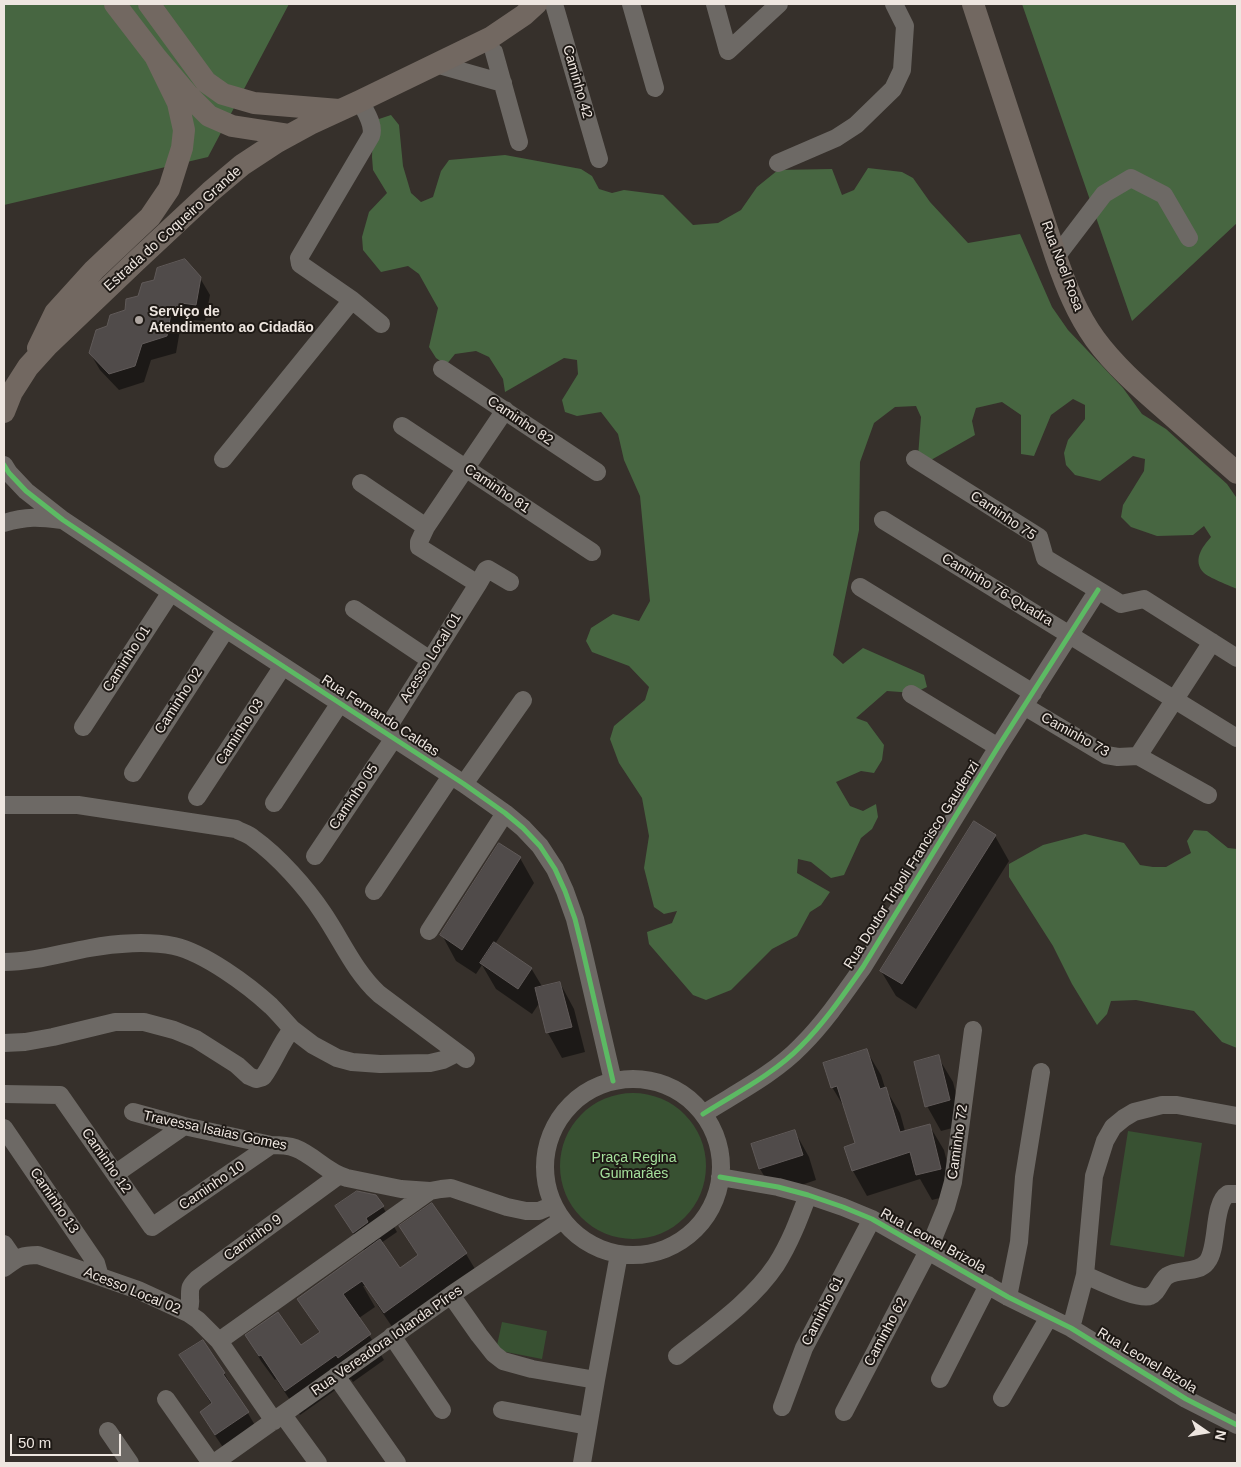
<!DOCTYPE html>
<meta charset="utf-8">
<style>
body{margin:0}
#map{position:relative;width:1241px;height:1467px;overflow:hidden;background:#36302b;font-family:Helvetica,sans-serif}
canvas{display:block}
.frame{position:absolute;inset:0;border:5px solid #eee6e0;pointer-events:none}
.north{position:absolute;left:1181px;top:1407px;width:50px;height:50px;-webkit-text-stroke:4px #1e1915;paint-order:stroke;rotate:103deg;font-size:14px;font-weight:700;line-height:20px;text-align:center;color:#eee6e0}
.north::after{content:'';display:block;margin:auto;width:18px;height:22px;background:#eee6e0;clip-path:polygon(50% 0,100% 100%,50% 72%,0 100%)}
.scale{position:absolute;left:10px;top:1434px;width:111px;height:22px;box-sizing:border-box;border:2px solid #eee6e0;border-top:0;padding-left:6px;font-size:15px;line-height:18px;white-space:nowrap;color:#eee6e0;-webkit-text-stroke:4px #1e1915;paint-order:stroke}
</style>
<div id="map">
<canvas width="1241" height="1467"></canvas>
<div class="frame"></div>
<div class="north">N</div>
<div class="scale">50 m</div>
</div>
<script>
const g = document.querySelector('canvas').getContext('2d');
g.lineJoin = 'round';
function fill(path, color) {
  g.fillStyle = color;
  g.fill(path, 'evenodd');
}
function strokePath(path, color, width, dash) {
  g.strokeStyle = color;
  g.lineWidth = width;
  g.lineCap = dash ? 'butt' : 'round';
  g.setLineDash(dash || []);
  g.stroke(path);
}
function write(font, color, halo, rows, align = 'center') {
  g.font = font + ' Helvetica,sans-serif';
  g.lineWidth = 4;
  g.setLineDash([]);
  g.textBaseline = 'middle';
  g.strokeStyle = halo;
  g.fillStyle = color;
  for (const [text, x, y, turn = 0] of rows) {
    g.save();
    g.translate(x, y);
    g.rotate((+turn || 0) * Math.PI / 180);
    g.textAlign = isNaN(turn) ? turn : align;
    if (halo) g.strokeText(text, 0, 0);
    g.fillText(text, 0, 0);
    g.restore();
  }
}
fill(new Path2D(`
 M560 1166a73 73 0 1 1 146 0a73 73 0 1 1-146 0Z
 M1128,1131L1202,1143L1184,1257L1110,1245Z
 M502,1322L547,1331L542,1359L496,1350Z`), '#385132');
fill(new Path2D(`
 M4,4H289L208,157L4,205Z
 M1022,4H1237V223L1132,321Z
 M391,115L399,125L403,166L411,193L421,202L433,197L441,171L449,160L505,155L581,169L592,176L599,189L612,193L624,190L663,195L693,225L718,223L741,210L757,187L778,170L832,169L842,195L854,190L868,168L902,172L913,178L930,202L968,243L1020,234L1052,307L1068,330L1123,388L1142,414L1166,429L1227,484L1236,497L1237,502V589C1230,586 1208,577 1204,573C1192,561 1202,547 1211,537L1204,526L1193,535L1157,536L1131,527L1121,517L1123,505L1144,471L1145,459L1133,456L1100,481L1075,475L1066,465L1064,453L1068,440L1085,419V405L1073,399L1051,415L1034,456L1021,454V415L1002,402L976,408L972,421L975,435L931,460L918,457L921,417L916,406L895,407L874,423L860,462L859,530L833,655L843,664L863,648L924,675L927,687L914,693L887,691L856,718L867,722L884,745L882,760L874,773L861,771L836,782L850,806L863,811L876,804L878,817L872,829L861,838L844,875L831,878L811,862L798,859L797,873L830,892L821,905L810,912L797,936L772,949L731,990L706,1000L693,995L649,944L647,932L672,923L677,911L664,914L654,907L644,868L649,836L642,798L619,763L610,739L614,726L645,700L649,687L629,666L592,652L586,641L591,628L613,614L639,621L650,601L640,496L624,460L618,434L601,412L577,416L565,412L562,400L578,374L577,360L564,358L505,392L503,379L489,357L476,351L455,354L446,365L436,358L429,347L438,308L419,274L408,266L381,272L363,250L362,237L369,212L387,193L373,170L372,157L373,130L379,119Z
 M1194,830L1207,831L1228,848L1237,849V1048L1222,1042L1194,1011L1136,1000L1111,1001L1107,1014L1097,1025L1072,984L1053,946L1009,877V864L1043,845L1085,834L1124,843L1140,865L1153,867H1166L1191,853L1187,841Z`), '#476641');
fill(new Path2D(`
 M200,278L210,295L205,321L191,320L180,330L176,353L151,360L144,382L119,390L100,370L90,353L108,327L126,311Z
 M995,836L1009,861L916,1009L896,996L881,971Z
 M520,858L534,883L495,944L531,968L543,988L560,983L574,1009L585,1052L562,1058L548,1033L540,1002L532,1014L496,989L482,965L476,974L456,961L442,935Z
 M866,1050L881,1075L885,1088L900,1113L905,1131L929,1125L944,1150L955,1194L932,1200L920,1179L867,1196L853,1171L857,1144L847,1112L832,1087Z
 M938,1057L953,1082L964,1125L941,1131L927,1106Z
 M795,1132L809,1157L816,1180L775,1194L760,1169L753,1145Z
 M431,1205L466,1254L481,1279L399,1337L378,1306L366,1286H363L375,1307L359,1318L384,1360L353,1382L351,1379L300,1415L276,1379L275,1380L261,1361L247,1336L301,1347L320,1333L299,1299L365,1252L336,1206L383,1207L397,1232L381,1243L400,1269L418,1256L401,1227Z
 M181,1355L224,1373L262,1437L231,1459L216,1437L201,1412L212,1405Z`), '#0007');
const building = new Path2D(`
 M185,259L201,277L196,305L181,303L171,313L167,336L142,344L135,366L109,374L89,353L96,330L107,326L110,315L125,310L126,299L138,296L142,283L154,280L157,268Z
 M974,821L996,835L902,984L880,971Z
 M499,843L521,857L462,950L440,935Z
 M494,942L532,968L518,989L480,963Z
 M560,982L572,1027L546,1033L535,988Z
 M867,1049L880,1089L886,1087L900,1132L930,1124L941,1169L916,1175L910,1152L852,1171L844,1147L855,1143L837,1086L831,1088L823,1063Z
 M939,1055L950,1100L925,1107L914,1062Z
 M795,1130L803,1155L759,1169L751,1144Z
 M357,1191L376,1195L384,1206L366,1218L368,1222L353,1233L335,1206Z
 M432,1203L467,1253L384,1313L362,1281L343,1294L371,1334L338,1358L336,1355L285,1391L261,1355L259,1356L245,1335L278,1312L301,1345L320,1332L297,1299L380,1239L400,1268L418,1255L399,1226Z
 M203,1340L225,1373L223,1374L249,1412L215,1435L200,1412L212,1403L179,1355Z`);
fill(building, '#504b4a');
strokePath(building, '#605a59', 1);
strokePath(new Path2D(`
 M554,4L599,159
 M631,4L655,88
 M715,4L728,51L779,4
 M494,52L519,142
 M436,64L503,83
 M360,101C365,111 375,125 371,136L299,258L300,264L352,300L381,324
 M778,163L836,138L856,125L893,89L902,70L905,26L894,4
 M1056,257L1104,194L1131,178L1164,195L1189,238
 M442,369L597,472
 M505,410L426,527L419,542V547L478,584L486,570L488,569L510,582
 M402,426L592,552
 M223,459L352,300
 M915,459L1039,537L1045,558L1121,604L1144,599L1237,658
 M4,465L9,473L26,491L63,520L226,629L464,784L505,813L523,828L540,846L555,869L565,891L575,919L582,947L613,1081
 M361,483L426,527
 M883,520L1237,738
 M4,523C27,516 39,517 62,520
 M860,587L1033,693
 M354,609L430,660
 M911,694L998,747
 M1024,706L1106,755L1118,757L1138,756L1208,795
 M83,727L171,592
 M385,732L478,584
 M1138,756L1212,642
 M133,773L226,629
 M464,784L523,700
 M197,797L283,666
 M274,803L340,703
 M4,805H78L236,829C241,832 248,834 253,838C278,856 306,887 323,913C342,941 354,971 379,994L466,1059
 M315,856L394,738
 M374,891L451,776
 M429,931L505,813
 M4,962C33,962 62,953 90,948C116,943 149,941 174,946C205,953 248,985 271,1006C278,1013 285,1021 292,1029
 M4,1043L25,1042L53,1037L115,1022H144L174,1030L196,1039L237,1065L249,1076L256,1079L263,1077C274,1062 280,1044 292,1029L313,1045L337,1058L352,1062L380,1064L430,1063L443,1060L457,1053
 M545 1167a88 88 0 1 1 176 0a88 88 0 1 1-176 0Z
 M4,1094L60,1095L152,1227L271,1145
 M133,1112L184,1126L271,1145C279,1145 287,1145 295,1148C314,1155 327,1173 347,1178L401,1189L430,1191L441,1189L451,1188L507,1207L526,1211H539L553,1205
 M703,1114C736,1093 774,1074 801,1046C825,1022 844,994 863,967L998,747L1098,590
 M4,1128L96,1263L100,1277
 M115,1174L184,1126
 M720,1177L778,1187L808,1195L843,1207L872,1219L1008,1297L1071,1328L1186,1399L1237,1425
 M4,1244L15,1260
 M4,1268C18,1258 20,1255 38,1255L138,1290L188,1313L198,1320L219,1341L274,1421
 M1085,1275C1097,1280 1140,1301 1150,1296C1158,1293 1160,1281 1167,1276C1179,1268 1198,1274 1207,1262C1219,1247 1212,1204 1228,1194H1237
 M451,1295L479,1335L494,1354L503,1361L532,1369L596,1380
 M1008,1297L1019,1242L1024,1177L1041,1072
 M188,1313C189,1309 191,1304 190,1299C190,1288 189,1287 197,1279L338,1176
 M1071,1328L1085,1275L1094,1176L1105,1141L1113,1127L1124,1118L1134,1112L1162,1105H1177L1237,1116
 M392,1336L442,1410
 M219,1341L430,1191
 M677,1356C711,1329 752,1301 776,1265C790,1243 799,1219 808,1195
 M336,1376L397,1463
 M940,1379L988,1285
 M1002,1398L1049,1317
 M166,1399L211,1463
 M782,1407L804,1348L872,1219
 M502,1410L588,1426
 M844,1412L928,1251L946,1207L953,1182L973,1030
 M283,1415L318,1463
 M108,1431L130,1463
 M214,1463L451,1295L562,1220
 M582,1463L596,1380L619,1254`), '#6d6965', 18);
strokePath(new Path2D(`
 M115,4L155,56L189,96L209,116L232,126L290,135
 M149,4L206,82L223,94L254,103L339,110
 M973,4L1056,257C1066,286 1077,314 1095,339C1114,365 1138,386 1162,407C1187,429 1212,451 1237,473
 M38,348L55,313L94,270L150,217L169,189L182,148L184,130L178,103L155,56
 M4,412L12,392L28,367L47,346L135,262L210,192L242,165L277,142L310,124L360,101L490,38L524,15L536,4`), '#726861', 22);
strokePath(new Path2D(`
 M4,465L9,473L26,491L63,520L226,629L464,784L505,813L523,828L540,846L555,869L565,891L575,919L582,947L613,1081
 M703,1114C736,1093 774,1074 801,1046C825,1022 844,994 863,967L998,747L1098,590
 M720,1177L778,1187L808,1195L843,1207L872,1219L1008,1297L1071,1328L1186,1399L1237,1425`), '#5cba63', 5);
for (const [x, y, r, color] of [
 [139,320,5,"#aea6a1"]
]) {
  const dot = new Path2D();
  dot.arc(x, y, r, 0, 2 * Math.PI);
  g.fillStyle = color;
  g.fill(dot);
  strokePath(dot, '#1e1915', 2);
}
write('14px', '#eee6e0', '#1e1915', [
 ["Caminho 42",577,82,74],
 ["Estrada do Coqueiro Grande",173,229,-42],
 ["Rua Noel Rosa",1062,266,69],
 ["Caminho 82",520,421,34],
 ["Caminho 81",497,489,34],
 ["Caminho 75",1003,516,34],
 ["Caminho 76-Quadra",997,590,31],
 ["Acesso Local 01",431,658,-58],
 ["Caminho 01",127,659,-57],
 ["Caminho 02",179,701,-57],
 ["Rua Fernando Caldas",380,716,33],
 ["Caminho 03",240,732,-57],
 ["Caminho 73",1075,735,29],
 ["Caminho 05",354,797,-56],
 ["Rua Doutor Trípoli Francisco Gaudenzi",912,865,-58],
 ["Travessa Isaias Gomes",215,1131,12],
 ["Caminho 72",958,1142,-82],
 ["Caminho 12",106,1161,55],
 ["Caminho 10",212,1186,-34],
 ["Caminho 13",54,1201,56],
 ["Caminho 9",253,1238,-36],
 ["Rua Leonel Brizola",933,1241,29],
 ["Acesso Local 02",132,1291,22],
 ["Caminho 61",823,1311,-63],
 ["Caminho 62",886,1332,-62],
 ["Rua Vereadora Iolanda Píres",387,1341,-35],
 ["Rua Leonel Bizola",1147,1361,31]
]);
write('bold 14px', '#eee6e0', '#1e1915', [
 ["Serviço de",149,312],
 ["Atendimento ao Cidadão",149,328]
], 'left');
write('14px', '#a5e09c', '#1e1915', [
 ["Praça Regina",634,1158],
 ["Guimarães",634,1174]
]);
</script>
